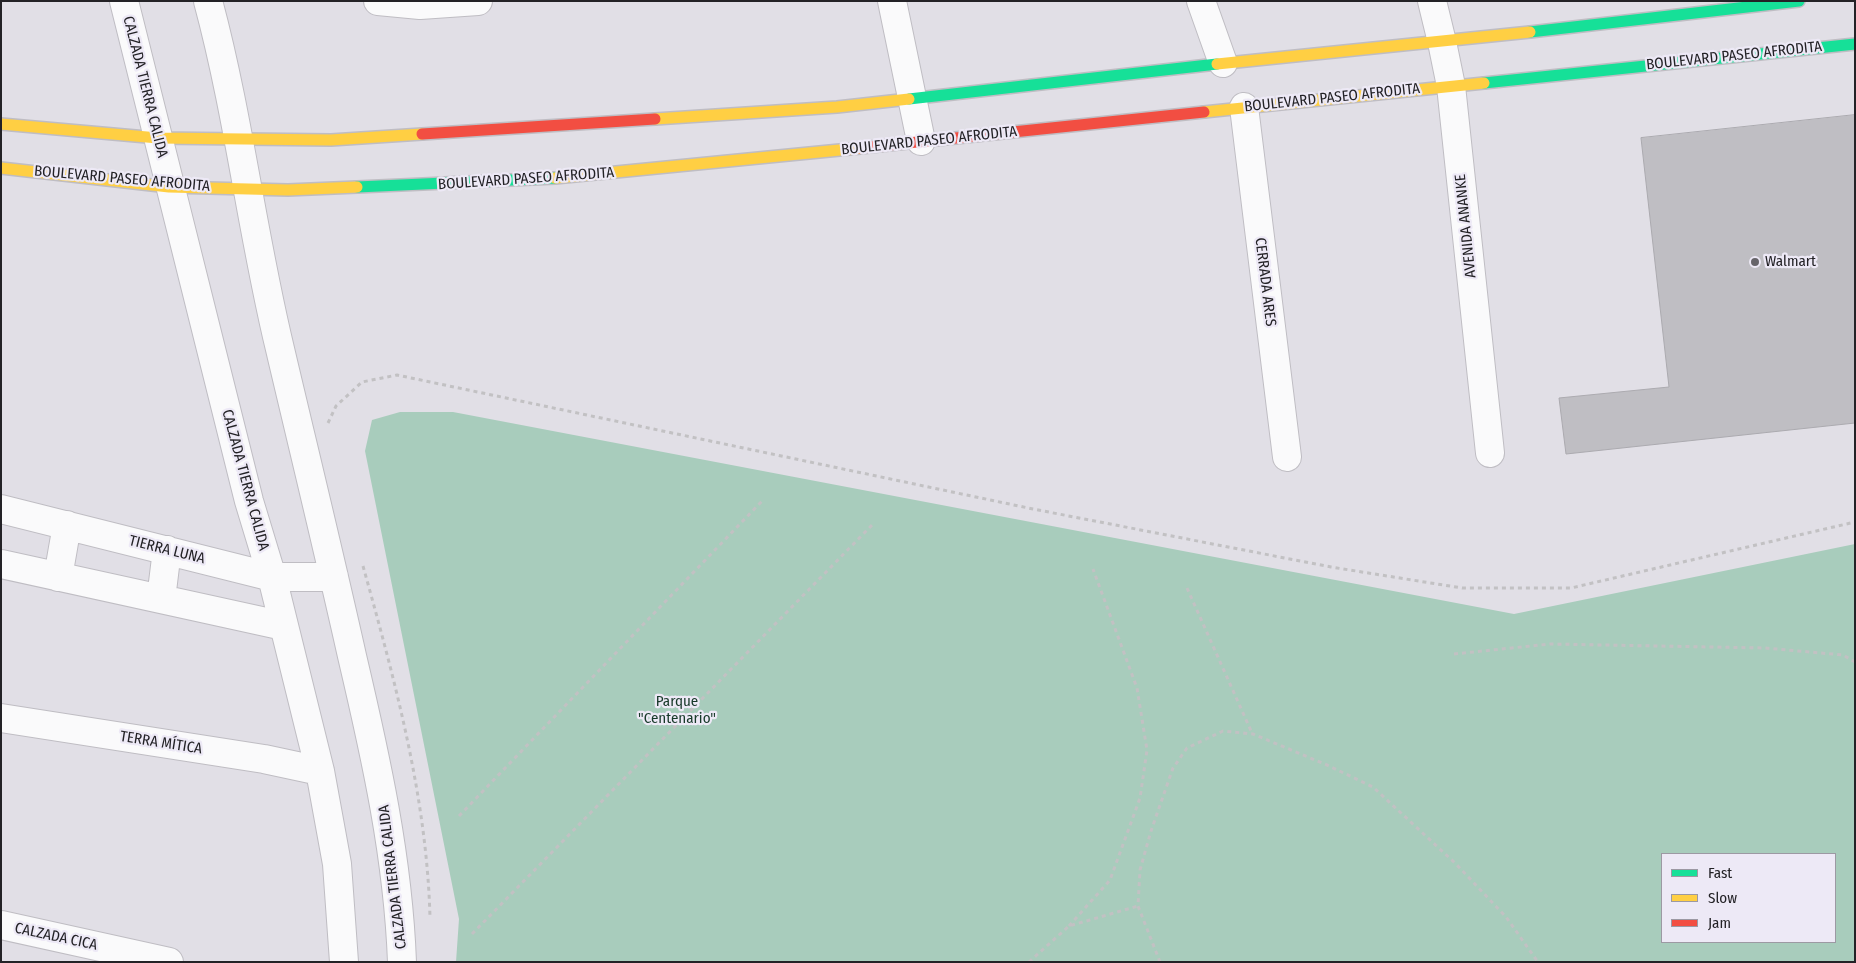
<!DOCTYPE html>
<meta charset="utf-8">
<style>
body{margin:0}
#map{position:relative;width:1856px;height:963px;overflow:hidden;background:#e1dfe6;font-family:"Fira Sans Condensed",sans-serif}
canvas{display:block}
.frame{position:absolute;inset:0;border:2px solid #232226;pointer-events:none}
.legend{position:absolute;left:1661px;top:853px;width:175px;height:90px;box-sizing:border-box;background:#ede9f6;border:1px solid #9c99a3;margin:0;padding:6px 9px;list-style:none;font-size:15px;color:#232226}
.legend li{display:flex;align-items:center;gap:10px;height:25px}
.legend b{width:25px;border:1px solid #9c99a3}
</style>
<div id="map">
<canvas width="1856" height="963"></canvas>
<div class="frame"></div>
<ul class="legend">
<li><b style="height:6px;background:#16e098"></b>Fast</li>
<li><b style="height:6px;background:#ffcf43"></b>Slow</li>
<li><b style="height:6px;background:#f24e42"></b>Jam</li>
</ul>
</div>
<script>
const g = document.querySelector('canvas').getContext('2d');
g.lineJoin = 'round';
function fill(path, color) {
  g.fillStyle = color;
  g.fill(path, 'evenodd');
}
function strokePath(path, color, width, dash) {
  g.strokeStyle = color;
  g.lineWidth = width;
  g.lineCap = dash ? 'butt' : 'round';
  g.setLineDash(dash || []);
  g.stroke(path);
}
function write(font, color, halo, rows, align = 'center') {
  g.font = font + ' "Fira Sans Condensed",sans-serif';
  g.lineWidth = 4.5;
  g.setLineDash([]);
  g.textBaseline = 'middle';
  g.strokeStyle = halo;
  g.fillStyle = color;
  for (const [text, x, y, turn = 0] of rows) {
    g.save();
    g.translate(x, y);
    g.rotate((+turn || 0) * Math.PI / 180);
    g.textAlign = isNaN(turn) ? turn : align;
    if (halo) g.strokeText(text, 0, 0);
    g.fillText(text, 0, 0);
    g.restore();
  }
}
fill(new Path2D(`
 M400,412H453L1514,614L1855,544V962H456L459,919L365,451L372,420ZM1662,854H1835V942H1662Z`), '#a8ccbc');
const building = new Path2D(`
 M1855,115V423L1566,454L1559,398L1669,387L1641,138Z`);
fill(building, '#bfbec3');
strokePath(building, '#abaaaf', 1);
const street = new Path2D(`
 M124,1L249,501L272,577L320,771L337,864L344,962
 M208,1C239,116 252,234 280,349C304,451 329,553 352,656C376,758 398,857 402,962
 M378,1L420,5L478,1
 M892,1L921,141
 M1201,1L1223,63
 M1432,1L1442,42L1451,86L1490,453
 M1244,107L1287,457
 M1,509L272,577H334
 M1,564L284,626
 M58,577L67,525
 M161,599L167,550
 M1,718L264,759L320,771
 M1,925L169,962`);
const fast = new Path2D(`
 M1530,32L1799,1
 M1484,83L1855,44
 M909,99L1217,64
 M357,187L555,178`);
const slow = new Path2D(`
 M1217,64L1530,32
 M1204,112L1484,83
 M655,119L837,107L909,99
 M1,124L158,138L331,140L422,134
 M1,168L169,187L288,190L357,187
 M555,178L860,148`);
const jam = new Path2D(`
 M422,134L655,119
 M860,148L1204,112`);
strokePath(street, '#bfbdc3', 30);
strokePath(fast, '#bfbdc3', 14);
strokePath(slow, '#bfbdc3', 14);
strokePath(jam, '#bfbdc3', 14);
strokePath(new Path2D(`
 M328,423L336,406L362,382L397,375L1033,509L1331,567L1462,588H1571L1855,522
 M363,566C395,681 427,798 430,918
 M1187,588L1252,733
 M1454,654L1550,644L1765,648L1843,655L1855,662
 M459,816L764,499
 M1069,926L1110,880L1140,798L1147,750L1137,688L1093,569
 M472,934L874,523
 M1029,962L1069,926L1138,906
 M1160,962L1138,906L1140,870L1151,831L1173,768L1187,748L1223,731L1253,734L1327,765L1373,787L1456,864L1506,917L1538,962`), '#c2c1c3', 3, [4, 4]);
strokePath(street, '#fafafb', 28);
strokePath(fast, '#16e098', 11);
strokePath(slow, '#ffcf43', 11);
strokePath(jam, '#f24e42', 11);
for (const [x, y, r, color] of [
 [1755,262,5,"#666469"]
]) {
  const dot = new Path2D();
  dot.arc(x, y, r, 0, 2 * Math.PI);
  g.fillStyle = color;
  g.fill(dot);
  strokePath(dot, '#ede9f6', 2);
}
write('15px', '#232226', '#ede9f6', [
 ["BOULEVARD PASEO AFRODITA",1734,56,-6],
 ["CALZADA TIERRA CALIDA",145,87,76],
 ["BOULEVARD PASEO AFRODITA",1332,98,-6],
 ["BOULEVARD PASEO AFRODITA",929,141,-6],
 ["BOULEVARD PASEO AFRODITA",122,179,5],
 ["BOULEVARD PASEO AFRODITA",526,179,-4],
 ["AVENIDA ANANKE",1466,226,-96],
 ["CERRADA ARES",1265,282,83],
 ["CALZADA TIERRA CALIDA",245,480,75],
 ["TIERRA LUNA",167,550,14],
 ["TERRA MÍTICA",161,743,9],
 ["CALZADA TIERRA CALIDA",393,877,-97],
 ["CALZADA CICA",56,937,12]
]);
write('15px', '#232226', '#ede9f6', [
 ["Walmart",1765,262]
], 'left');
write('15px', '#173929', '#ede9f6', [
 ["Parque",677,702],
 ["\"Centenario\"",677,719]
]);
</script>
